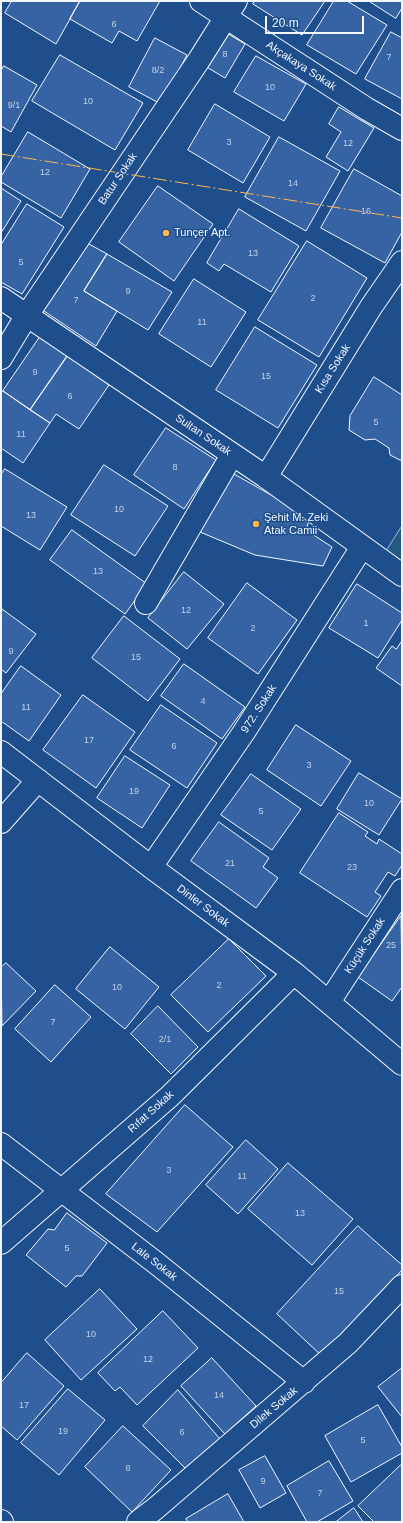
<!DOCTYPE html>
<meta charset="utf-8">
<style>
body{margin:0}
#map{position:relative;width:403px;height:1523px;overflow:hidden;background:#1f4e8c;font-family:Arial,sans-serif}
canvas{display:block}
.frame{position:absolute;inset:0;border:2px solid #f2f6ff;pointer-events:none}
.scale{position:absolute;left:265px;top:16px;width:99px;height:18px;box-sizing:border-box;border:2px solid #f2f6ff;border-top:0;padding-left:5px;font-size:12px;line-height:14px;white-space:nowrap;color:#f2f6ff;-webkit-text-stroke:3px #1f4e8c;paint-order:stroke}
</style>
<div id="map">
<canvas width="403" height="1523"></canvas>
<div class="frame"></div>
<div class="scale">20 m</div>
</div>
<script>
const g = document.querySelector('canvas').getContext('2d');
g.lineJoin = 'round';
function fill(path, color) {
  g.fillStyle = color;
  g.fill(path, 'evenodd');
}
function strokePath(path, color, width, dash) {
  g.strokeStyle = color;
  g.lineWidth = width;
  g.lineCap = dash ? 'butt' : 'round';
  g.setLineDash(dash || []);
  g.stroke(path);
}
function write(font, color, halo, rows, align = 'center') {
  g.font = font + ' Arial,sans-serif';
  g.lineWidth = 3;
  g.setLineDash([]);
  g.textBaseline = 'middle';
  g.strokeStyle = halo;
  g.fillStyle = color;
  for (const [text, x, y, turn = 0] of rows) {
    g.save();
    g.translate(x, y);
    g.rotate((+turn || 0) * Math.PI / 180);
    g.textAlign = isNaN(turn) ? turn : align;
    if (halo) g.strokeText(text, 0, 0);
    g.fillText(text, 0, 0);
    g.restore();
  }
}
const green = new Path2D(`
 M402,526V566L384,555Z`);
fill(green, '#245a82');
strokePath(green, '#a8bbd7', 1);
const building = new Path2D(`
 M12,1H80L56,44L5,13Z
 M80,1H160L137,41L119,31L112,43L70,19Z
 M255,1H325L302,35L253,4Z
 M334,1H347L387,25L356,74L307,45Z
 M369,1H402V8L396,18Z
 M225,32L245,44L225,78L205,66Z
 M391,32L402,38V99L365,79Z
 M155,38L187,55L161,104L129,87Z
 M60,55L143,103L115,150L32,101Z
 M256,56L306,84L284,121L234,92Z
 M4,66L37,85L11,132L1,126V71Z
 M215,104L270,137L243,183L188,150Z
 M339,107L374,128L348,171L326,157L341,132L329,124Z
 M28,132L90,169L61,218L1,182V177Z
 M279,137L340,171L306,231L245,197Z
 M354,169L402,196V232L385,263L321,228Z
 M158,186L213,224L174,281L119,242Z
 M1,188L21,201L1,233Z
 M27,204L64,227L22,294L1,282V245Z
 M239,209L299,246L271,292L224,264L219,271L207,263Z
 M307,241L367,278L319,357L258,320Z
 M89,244L107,254L84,291L117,311L96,346L44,311Z
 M107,254L172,292L148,330L84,291Z
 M194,279L246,312L211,367L159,334Z
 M255,327L317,365L278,428L216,390Z
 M40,337L68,355L30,410L3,391Z
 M68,355L109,385L79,429L56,414L50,423L30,410Z
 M374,377L402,395V461L390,455L389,448L375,439L365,440L349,430L350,416Z
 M3,391L50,423L23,463L1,448V393Z
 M166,428L216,460L184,509L134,475Z
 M104,465L168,506L135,556L71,515Z
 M5,469L67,507L40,550L1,526V475Z
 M234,474L310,517L306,530L332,547L323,566L255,555L200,532Z
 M72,530L147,584L125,614L50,560Z
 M184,572L224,604L187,649L148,618Z
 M247,583L297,620L258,674L208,638Z
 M357,584L402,613V620L378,658L329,628Z
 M2,609L36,634L6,673L1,669Z
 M124,616L180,659L148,701L92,658Z
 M402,641V686L376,668L392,646L396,649Z
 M184,664L245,707L222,739L161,696Z
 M21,666L61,695L29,741L1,721V694Z
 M83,695L135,732L96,788L43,750Z
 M161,705L217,743L187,788L130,750Z
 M296,725L351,761L321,806L267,770Z
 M125,756L170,785L142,828L97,798Z
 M359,773L402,799L379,835L337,809Z
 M251,774L301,809L272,850L221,815Z
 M339,813L368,832L365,836L377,844L379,839L402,854V865L395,876L388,872L375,892L381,896L367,917L300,873Z
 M219,822L269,858L263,867L278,878L256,908L191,861Z
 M401,916L402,987L392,1001L358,977Z
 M229,939L266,976L208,1032L171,995Z
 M110,947L159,987L125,1029L76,989Z
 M6,963L36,991L2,1026L1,968Z
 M55,985L91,1017L51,1062L15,1029Z
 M158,1006L198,1047L171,1074L131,1034Z
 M185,1105L233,1147L157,1232L106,1194Z
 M246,1140L278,1169L238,1214L206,1185Z
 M288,1163L353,1219L312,1265L248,1209Z
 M67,1213L107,1243L82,1276H76L66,1287L26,1255L48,1229L54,1230Z
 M358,1226L402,1265V1270L323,1357L277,1314Z
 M100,1289L137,1329L81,1380L45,1340Z
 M163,1311L198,1348L137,1405L120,1387L115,1391L98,1373Z
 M27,1353L64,1386L17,1440L1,1426V1383Z
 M212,1358L256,1406L225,1434L181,1386Z
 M402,1368V1417L378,1387Z
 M68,1389L105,1420L59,1475L21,1443Z
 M178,1390L220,1439L187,1470L143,1426Z
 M378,1405L402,1447V1453L351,1482L325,1436Z
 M123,1426L171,1470L132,1512L85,1467Z
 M265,1456L286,1493L260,1508L239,1470Z
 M329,1461L353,1501L317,1522H307L287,1486Z
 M402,1464V1522H374L358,1506Z
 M228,1494L244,1522H188L186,1519Z
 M354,1508L363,1522H336Z`);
fill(building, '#3563a3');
strokePath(building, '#f2f6ff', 1);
const street = new Path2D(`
 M201,1L367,109L402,129
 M1,298L266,477L402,575
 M1,358L27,315L199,60L236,1
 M266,477L371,307L402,262
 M146,603L232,455
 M1,752L151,867L294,973L402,1064
 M1,822L38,780
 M151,867L244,732L362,547
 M329,1002L402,890
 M1,1144L156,1263L304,1382
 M1,1243L170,1096L294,973
 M1,1521L2,1522
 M138,1522L156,1508L348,1343L402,1286`);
strokePath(street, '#f2f6ff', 24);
strokePath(street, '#1f4e8c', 22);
strokePath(new Path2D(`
 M1,154L402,218`), '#ffb74d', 1, [14, 3, 2, 3]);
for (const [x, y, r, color] of [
 [166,233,4,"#ffb74d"],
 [256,524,4,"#ffb74d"]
]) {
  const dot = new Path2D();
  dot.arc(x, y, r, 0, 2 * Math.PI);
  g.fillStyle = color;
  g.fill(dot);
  strokePath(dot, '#1f4e8c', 1.5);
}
write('9px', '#c3d1e8', null, [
 ["6",114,25],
 ["8",225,55],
 ["7",389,58],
 ["8/2",158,71],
 ["10",270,88],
 ["10",88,102],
 ["9/1",14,106],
 ["3",229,143],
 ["12",348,144],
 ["12",45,173],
 ["14",293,184],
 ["16",366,212],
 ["13",253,254],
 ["5",21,263],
 ["9",128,292],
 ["2",313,299],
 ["7",76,301],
 ["11",202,323],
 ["9",35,373],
 ["15",266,377],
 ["6",70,397],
 ["5",376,423],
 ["11",21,435],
 ["8",175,468],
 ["10",119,510],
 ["13",31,516],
 ["13",98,572],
 ["12",186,611],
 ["1",366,624],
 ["2",253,629],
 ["9",11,652],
 ["15",136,658],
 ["4",203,702],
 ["11",26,708],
 ["17",89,741],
 ["6",174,747],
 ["3",309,766],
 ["19",134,792],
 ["10",369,804],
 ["5",261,812],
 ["21",230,864],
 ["23",352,868],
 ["25",391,946],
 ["2",219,986],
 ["10",117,988],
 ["7",53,1023],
 ["2/1",165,1040],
 ["3",169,1171],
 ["11",242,1177],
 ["13",300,1214],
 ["5",67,1249],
 ["15",339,1292],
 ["10",91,1335],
 ["12",148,1360],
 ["14",219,1396],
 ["17",24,1406],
 ["19",63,1432],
 ["6",182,1433],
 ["5",363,1441],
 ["8",128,1469],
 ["9",263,1482],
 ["7",320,1494]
]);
write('11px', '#f2f6ff', '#1f4e8c', [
 ["Akçakaya Sokak",301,66,33],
 ["Batur Sokak",118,179,-56],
 ["Kısa Sokak",333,369,-58],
 ["Sultan Sokak",203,435,34],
 ["972. Sokak",259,709,-57],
 ["Dinler Sokak",203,906,37],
 ["Küçük Sokak",365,946,-57],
 ["Rıfat Sokak",151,1112,-42],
 ["Lale Sokak",154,1262,38],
 ["Dilek Sokak",274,1408,-40]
]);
write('11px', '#f2f6ff', '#1f4e8c', [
 ["Tunçer Apt.",174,233],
 ["Şehit M. Zeki",264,518],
 ["Atak Camii",264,531]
], 'left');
</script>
